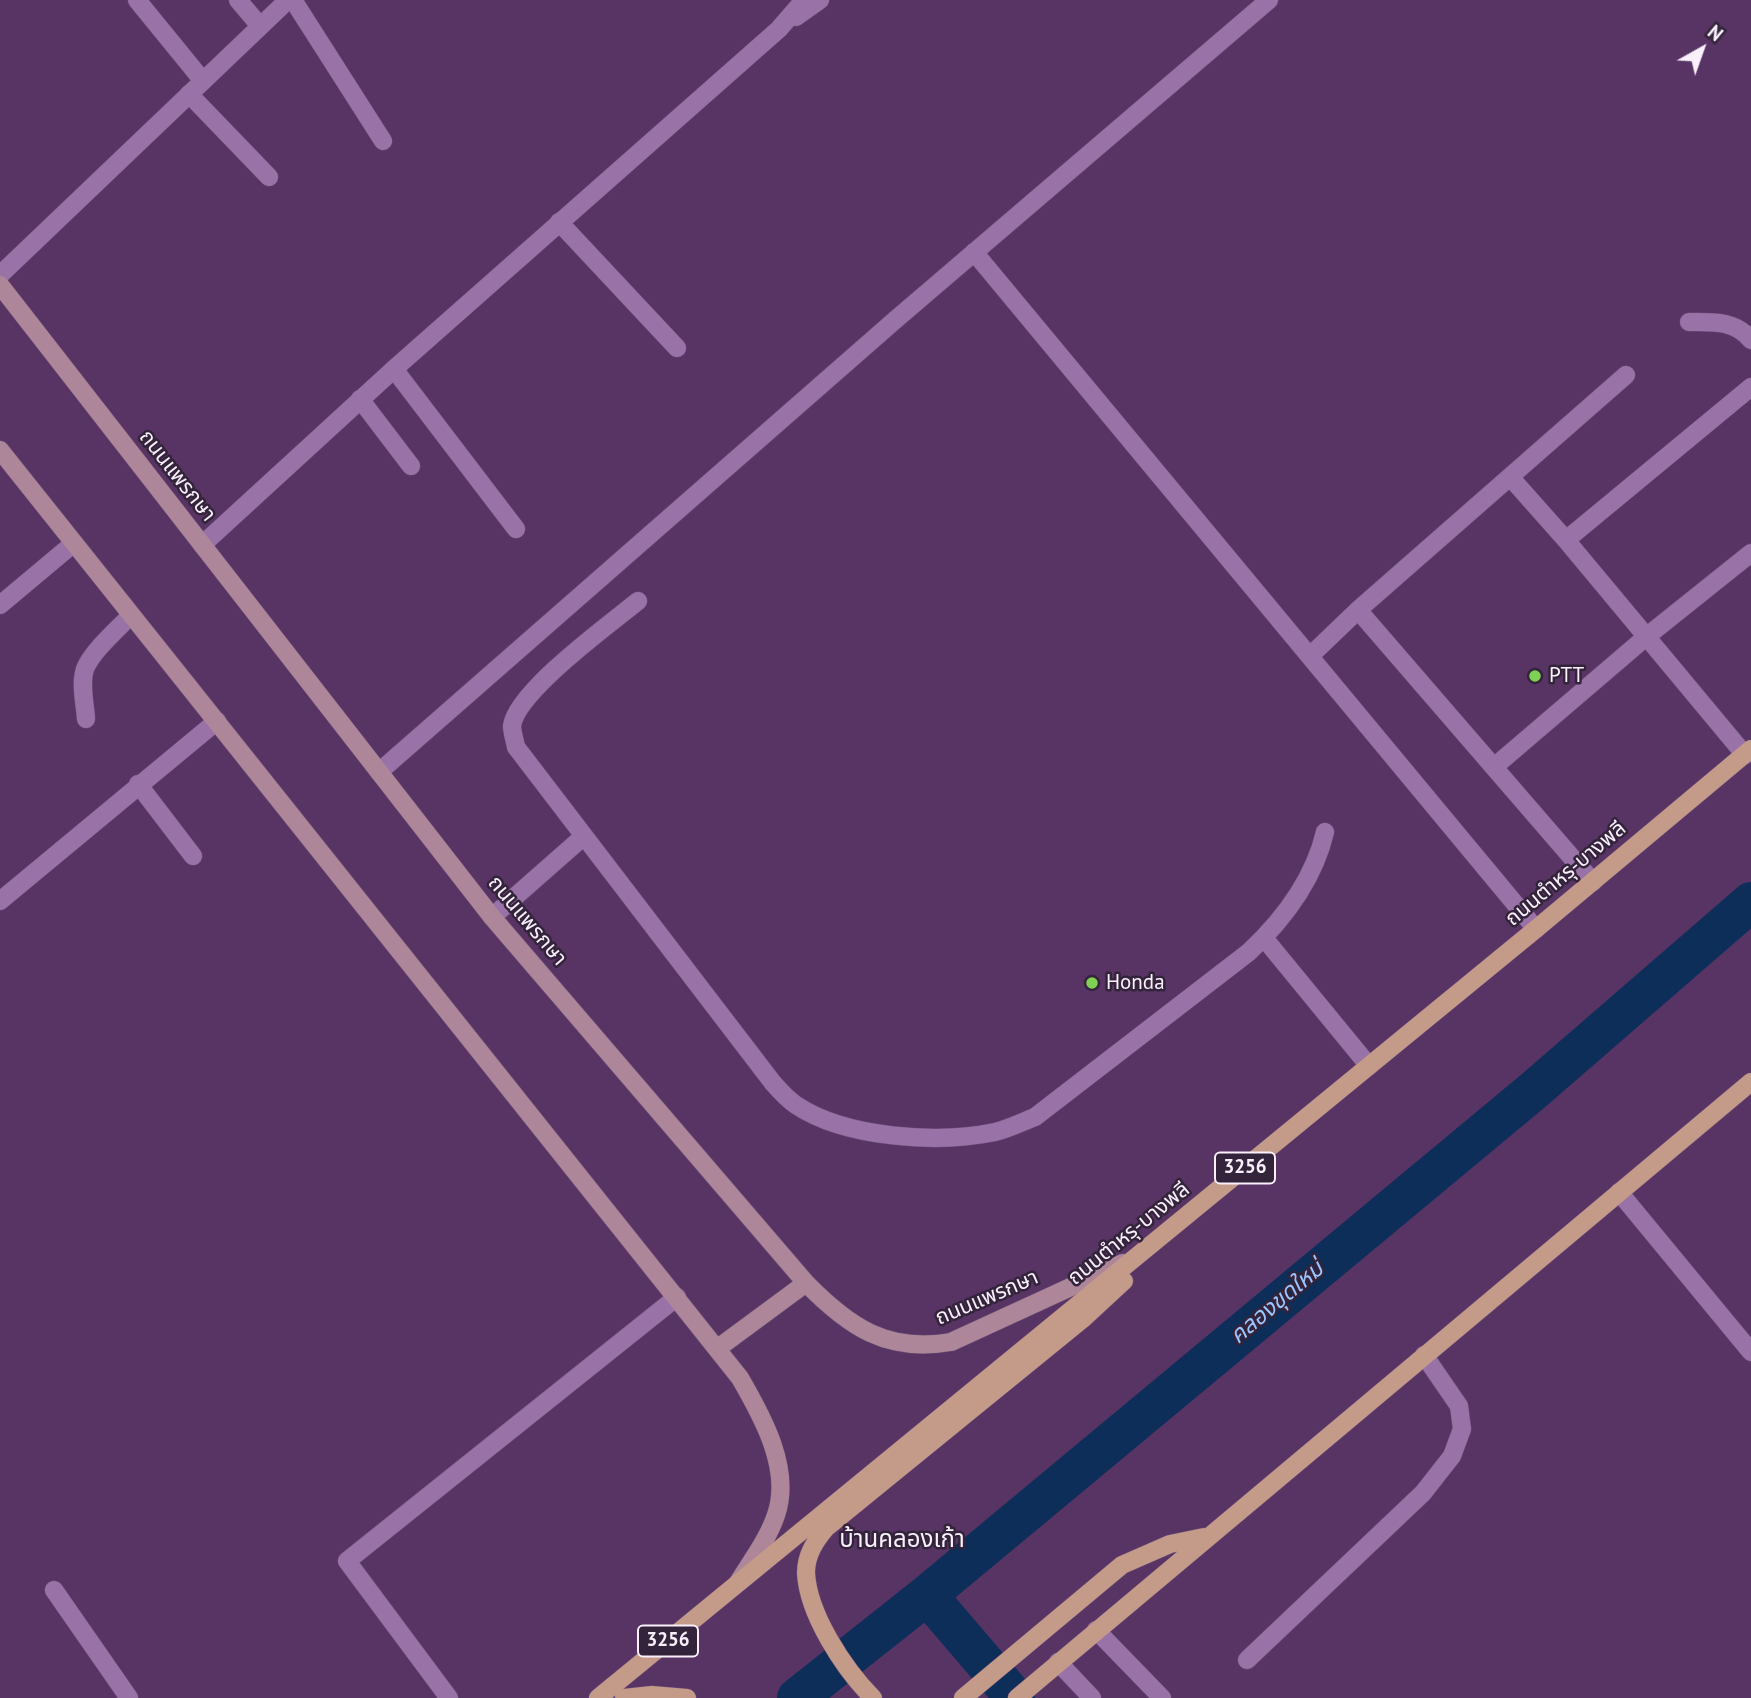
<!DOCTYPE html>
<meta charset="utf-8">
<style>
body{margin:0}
#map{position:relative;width:1751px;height:1698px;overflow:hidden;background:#583465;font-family:"PT Sans",sans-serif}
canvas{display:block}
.north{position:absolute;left:1667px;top:14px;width:70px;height:70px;-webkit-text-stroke:5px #34243b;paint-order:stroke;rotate:40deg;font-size:19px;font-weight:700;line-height:28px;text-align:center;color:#f9f0fc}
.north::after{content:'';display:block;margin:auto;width:24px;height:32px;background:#f9f0fc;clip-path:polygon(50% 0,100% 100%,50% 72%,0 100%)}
</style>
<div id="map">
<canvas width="1751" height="1698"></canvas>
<div class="north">N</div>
</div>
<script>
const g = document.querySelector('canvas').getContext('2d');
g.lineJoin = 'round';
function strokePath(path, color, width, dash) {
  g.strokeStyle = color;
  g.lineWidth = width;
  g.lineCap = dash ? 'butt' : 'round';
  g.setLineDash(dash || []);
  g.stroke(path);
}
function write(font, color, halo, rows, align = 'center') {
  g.font = font + ' "PT Sans","Noto Sans Thai",sans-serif';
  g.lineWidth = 5;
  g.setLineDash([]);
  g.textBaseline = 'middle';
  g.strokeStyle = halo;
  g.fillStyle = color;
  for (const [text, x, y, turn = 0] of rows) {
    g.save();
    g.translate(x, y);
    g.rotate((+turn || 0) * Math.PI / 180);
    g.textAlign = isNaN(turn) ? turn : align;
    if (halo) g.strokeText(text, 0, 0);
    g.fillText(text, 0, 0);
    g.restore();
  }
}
strokePath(new Path2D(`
 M927,1595L1015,1698
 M797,1698L927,1595L1533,1091L1751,902`), '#0c2e59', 40);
const service = new Path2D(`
 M137,0L203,81
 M238,0L260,26
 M293,0L383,141
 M189,94L269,177
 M559,222L677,348
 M974,252L1536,929
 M1689,322C1712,322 1735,320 1751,340
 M394,369L516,529
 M360,399L411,466
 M1511,478L1566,540L1745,755
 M1566,540L1751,387
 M638,601C610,624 516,692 512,726C512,732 515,741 516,747L773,1083C780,1091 787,1099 796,1105C845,1138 938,1144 995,1132C1008,1129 1022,1122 1035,1117L1249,952C1284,919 1314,879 1325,832
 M0,605L74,543
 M1310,656L1358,610
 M86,719C85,703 80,684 85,669C92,651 118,629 131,615
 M1494,767L1646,637L1751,553
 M379,772L894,321L1269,0
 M138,784L193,856
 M1593,882L1358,610L1626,375
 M492,917L584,836
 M1264,938L1369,1066
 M1619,1192L1751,1352
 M54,1590L129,1698
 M1096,1630L1162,1698
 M1247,1660L1423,1493L1452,1456L1462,1429L1459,1406L1424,1355
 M449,1698L347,1561L677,1297`);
const minor = new Path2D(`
 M796,17L820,0
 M0,275L288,0
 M202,545L394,369L779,29L804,0
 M0,901L217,721
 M1058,1662L1092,1698`);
const secondary = new Path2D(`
 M0,285L492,917L806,1283C849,1327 887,1353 951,1342L1123,1263
 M0,450L740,1378C762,1416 792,1469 776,1515C768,1539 752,1560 739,1581
 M718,1348L806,1283`);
const primary = new Path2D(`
 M598,1698L1536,929L1751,749
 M624,1698L652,1695L687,1698
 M873,1698C844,1669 808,1614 806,1573C806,1555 815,1541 826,1528L1084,1318L1124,1281
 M963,1698L1122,1565L1170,1544L1204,1537
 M1017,1698L1751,1082`);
strokePath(service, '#6e5278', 19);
strokePath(minor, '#6e5278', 19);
strokePath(secondary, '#6e5278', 19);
strokePath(primary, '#6e5278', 19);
strokePath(service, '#9972a8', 18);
strokePath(minor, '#9972a8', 18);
strokePath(secondary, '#ae8699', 18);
strokePath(primary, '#c49a89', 18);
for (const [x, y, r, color] of [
 [1535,676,7,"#7ed153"],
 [1092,983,7,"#7ed153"]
]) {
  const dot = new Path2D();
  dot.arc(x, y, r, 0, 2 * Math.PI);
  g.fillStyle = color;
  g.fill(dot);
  strokePath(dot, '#34243b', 2.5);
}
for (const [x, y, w] of [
 [1245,1168,60],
 [668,1641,60]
]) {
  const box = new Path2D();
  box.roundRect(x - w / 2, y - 15.5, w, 31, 5);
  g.fillStyle = '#34243b';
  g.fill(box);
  strokePath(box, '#f9f0fc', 2);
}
write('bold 19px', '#f9f0fc', null, [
 ["3256",1245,1168],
 ["3256",668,1641]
]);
write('21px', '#f9f0fc', '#34243b', [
 ["ถนนแพรกษา",177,476,52],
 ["ถนนตำหรุ-บางพลี",1566,874,-40],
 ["ถนนแพรกษา",527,921,50],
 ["ถนนตำหรุ-บางพลี",1129,1234,-39],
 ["ถนนแพรกษา",987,1298,-23]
]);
write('21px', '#f9f0fc', '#34243b', [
 ["PTT",1549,676],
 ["Honda",1106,983]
], 'left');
write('italic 23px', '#9bc5ff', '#34243b', [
 ["คลองขุดใหม่",1277,1303,-40]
]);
write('24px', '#f9f0fc', '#34243b', [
 ["บ้านคลองเก้า",902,1540]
]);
</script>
